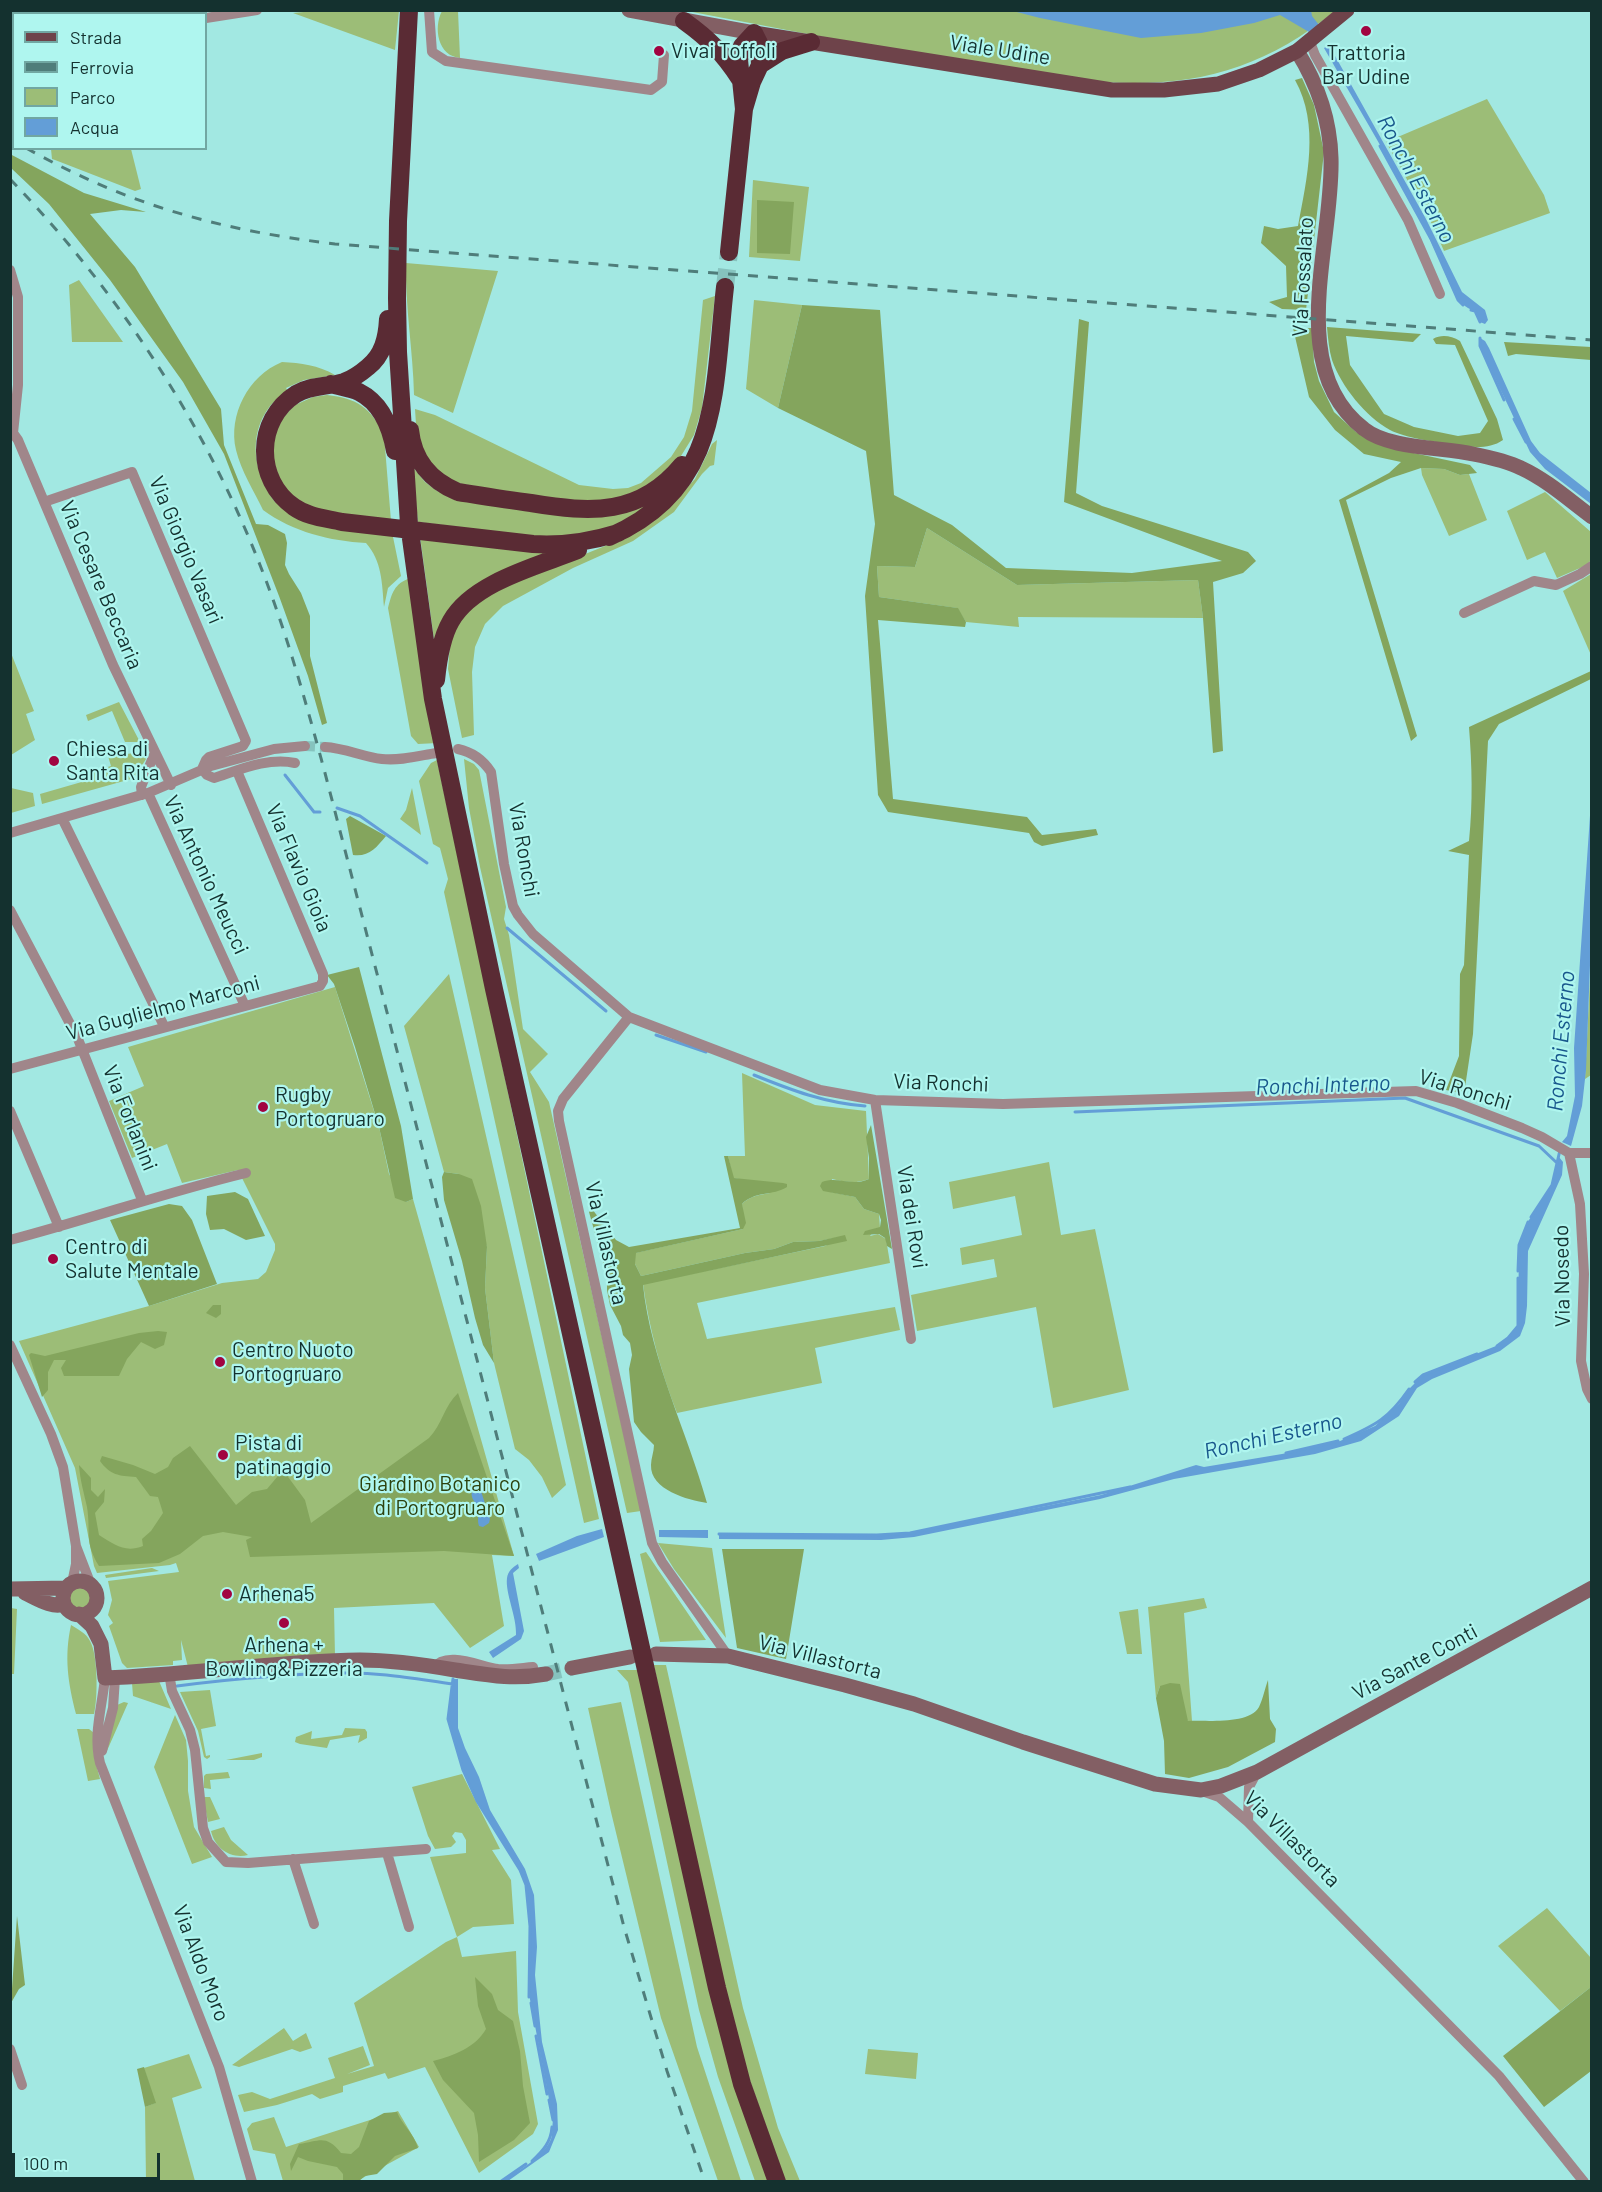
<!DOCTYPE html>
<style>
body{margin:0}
#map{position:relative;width:1602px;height:2192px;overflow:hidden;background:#a2e8e2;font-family:Barlow,sans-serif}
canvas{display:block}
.frame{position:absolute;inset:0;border:12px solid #14312f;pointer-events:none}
.legend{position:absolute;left:12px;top:12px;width:195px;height:138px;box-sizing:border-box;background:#aff6ef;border:2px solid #71a7a2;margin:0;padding:8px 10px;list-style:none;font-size:18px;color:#14312f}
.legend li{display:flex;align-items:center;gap:12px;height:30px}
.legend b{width:30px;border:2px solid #71a7a2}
.scale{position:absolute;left:12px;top:2153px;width:148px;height:27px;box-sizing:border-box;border:3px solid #14312f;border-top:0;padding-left:8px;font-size:18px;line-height:21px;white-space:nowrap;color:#14312f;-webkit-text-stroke:4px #aff6ef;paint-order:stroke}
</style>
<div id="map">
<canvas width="1602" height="2192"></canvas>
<div class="frame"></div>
<ul class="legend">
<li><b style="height:8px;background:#6e434a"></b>Strada</li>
<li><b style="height:8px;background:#4f7d7a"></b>Ferrovia</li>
<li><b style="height:16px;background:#9cbd77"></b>Parco</li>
<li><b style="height:16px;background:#639ed7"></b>Acqua</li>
</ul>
<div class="scale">100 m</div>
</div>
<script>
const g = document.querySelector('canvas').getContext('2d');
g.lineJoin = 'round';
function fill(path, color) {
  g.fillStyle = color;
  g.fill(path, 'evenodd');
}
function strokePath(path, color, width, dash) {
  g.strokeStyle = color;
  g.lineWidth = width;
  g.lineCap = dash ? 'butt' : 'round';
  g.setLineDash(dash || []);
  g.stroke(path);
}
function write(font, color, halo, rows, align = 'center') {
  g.font = font + ' Barlow,sans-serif';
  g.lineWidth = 4.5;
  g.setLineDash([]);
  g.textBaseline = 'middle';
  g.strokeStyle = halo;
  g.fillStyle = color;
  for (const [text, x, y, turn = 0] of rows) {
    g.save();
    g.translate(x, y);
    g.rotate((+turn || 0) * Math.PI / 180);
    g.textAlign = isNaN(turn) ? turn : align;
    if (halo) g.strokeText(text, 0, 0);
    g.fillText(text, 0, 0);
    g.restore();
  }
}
fill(new Path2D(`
 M325,10L399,11L395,50L293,13Z
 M442,11H458L460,58C438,56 433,28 442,11Z
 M687,11H1335C1263,69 1195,88 1103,82L855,43Z
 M1487,99L1544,195L1550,213L1444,251L1433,226L1386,142Z
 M51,149H131L141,189L135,191L55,160L52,159Z
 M753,180L809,187L800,261L749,257Z
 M406,263L498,271L453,413L414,395C413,351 405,307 406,263Z
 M79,280L123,342H72L69,285Z
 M715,296L702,408L694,435L676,464L653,485L628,497L578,504L451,482L438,475L417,440L415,409L435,415L579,485L613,489L628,488L641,483L671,457L684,437L692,411L703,300Z
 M754,300L802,305L778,408L746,389Z
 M282,362C301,363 318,365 335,375L304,380L286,388L288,391C282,396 275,400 270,406C247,436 254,474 275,502L392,532L401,576L388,588L384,607C382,583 382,561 366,543C330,541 293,532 263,510C254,491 241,471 236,450C228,415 248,376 282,362Z
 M327,395C357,398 371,408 384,435L391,521L310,509L283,488L271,454L277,424L295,405L313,397Z
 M717,440L714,465L710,466L702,474L674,512L633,541L573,568L503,606L485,624L475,647L472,672L474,735L462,738L448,669L450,644L455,629L467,610L486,594L605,546L666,510L695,479L712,444Z
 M412,466L425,482L437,491L466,501H646L649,507L622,525L555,539L418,522Z
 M1421,468L1444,469L1460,475L1469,474L1487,520L1449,536L1422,475Z
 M1545,492L1591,532V560L1587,565L1557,578L1545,552L1527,560L1507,511Z
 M927,528L1017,585L1198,580L1203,618L1018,617L1019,627L966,622L957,608L879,597L877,566L915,567Z
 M420,536L556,551L481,587L435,647Z
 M1591,574V655L1563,591Z
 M410,578L438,743L418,744L411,736L388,608C392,593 394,584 410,578Z
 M11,653L34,711L26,714L35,740L11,755Z
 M119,702L140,742H125L112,711L88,721L86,715Z
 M144,752L146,759L136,775L131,779L42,804L40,794L92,779V772L111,766L108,756Z
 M464,759L474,764L479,770L506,907L504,919L509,935L523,1029L548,1054L530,1072L549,1102L641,1511L627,1513L480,867L469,808Z
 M437,760L599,1519L584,1523L444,892L448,879L440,848L433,844L419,781L431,763Z
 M11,788L33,793L35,806L11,813Z
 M412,788L421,835L400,819L406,810Z
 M449,974L566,1485L552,1498L542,1477L529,1460L515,1449L494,1363L485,1288L487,1247L459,1174L444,1172L404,1026Z
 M1591,978V1075L1585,1079L1590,979Z
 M335,987L379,1127L389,1174L406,1202L413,1199L514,1556L492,1555L504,1626L470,1648L434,1603L334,1608L335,1656L188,1667L181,1640L182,1660L173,1661V1665L127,1668L122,1663L109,1626L113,1623L108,1615L112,1600L108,1581L179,1572L176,1563L170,1565L97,1573L94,1566L75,1468L19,1341L149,1306L222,1283L258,1279L266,1272L275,1250V1244L238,1170L182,1183L167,1144L132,1158L109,1101L144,1086L128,1047Z
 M742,1073L815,1105L866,1111L869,1179C855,1184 846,1182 832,1179L831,1192L855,1197L864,1209L879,1214L880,1228L875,1229L870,1236L878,1234L886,1239L890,1263L697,1303L707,1339L895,1307L900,1330L815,1348L822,1383L677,1413C661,1372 649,1328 643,1284L825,1246L845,1236L819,1241L793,1242L774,1249L745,1253L641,1276L635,1264V1253L743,1229L742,1204C750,1196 759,1195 770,1193L751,1181L733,1178L728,1156H745Z
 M1049,1162L1061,1235L1095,1229L1129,1390L1053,1408L1036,1307L917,1331L911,1295L997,1277L994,1259L962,1265L960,1248L1022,1235L1015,1196L953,1209L949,1182Z
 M658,1543L712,1548L726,1638L674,1569Z
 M646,1552L706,1640L660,1642L640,1554Z
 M152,1568L159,1571L106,1578L105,1575Z
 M69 1599a11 11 0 1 1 22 0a11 11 0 1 1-22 0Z
 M1204,1598L1207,1608L1184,1613L1192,1721H1188L1160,1686L1156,1698L1148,1607Z
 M11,1608L17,1609L14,1674H11Z
 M1138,1609L1142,1654H1127L1119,1612Z
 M71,1625C79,1630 86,1633 90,1641C98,1655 98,1698 94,1714H76C68,1683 64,1657 71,1625Z
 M654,1665H666L743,2008L778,2128L800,2181H785L747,2072L727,1999L670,1746Z
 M617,1670H640L769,2181H755L718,2077L699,2010L628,1682Z
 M159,1681L171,1709L133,1696L132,1683Z
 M210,1690L216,1726L201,1729L206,1756L210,1755V1757L207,1759L204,1757L198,1731L180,1692Z
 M124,1702L128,1703L106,1753L117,1705Z
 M621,1702L697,2047L741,2181H718L661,2018L611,1812L588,1708Z
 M175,1715L186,1740L188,1761V1791L194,1827L212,1857L192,1864L154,1767Z
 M345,1728L365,1729L367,1732V1738L358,1743L360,1735L330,1740L327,1748L300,1744L295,1742L296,1737L312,1731L311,1739L342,1735Z
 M77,1729H89L94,1733L96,1764L100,1779L88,1781Z
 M262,1753V1757L254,1760H226Z
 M228,1772L230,1778L210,1780L211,1789L204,1788V1776L206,1774Z
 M462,1774L500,1849L492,1850L511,1880L514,1924L473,1927L457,1937L462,1957L516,1951L518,2012L538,2124L533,2134L479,2173L425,2067L388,2079L385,2073L343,2086V2092L320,2099L312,2094L277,2105L244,2112L238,2095L252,2092L270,2099L335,2078L328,2058L363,2046L370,2065L347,2074L374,2066L354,2003L446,1942L457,1937L430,1857L466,1853V1840L462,1833L455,1832L452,1836L456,1842L451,1847L435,1849L428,1836L412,1787Z
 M203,1797H210L220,1819L208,1822Z
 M224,1827L231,1840L248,1855C231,1859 215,1849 211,1831Z
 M1547,1908L1591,1958V1987L1560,2011L1498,1946Z
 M284,2028L293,2041L306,2033L312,2048L300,2052L292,2049L239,2067L232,2065Z
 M868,2049L918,2053L916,2079L865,2074Z
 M189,2054L202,2088L172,2098L195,2181H146L145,2107L155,2103L144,2068Z
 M398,2111L419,2147L357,2181H283L275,2154L253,2150L247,2129L252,2123L274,2117L286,2147Z`), '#9cbd77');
fill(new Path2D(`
 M1302,78L1314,105L1324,152L1306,310L1282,309L1269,302L1287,297L1286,266L1261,243L1264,226L1278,229L1298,226C1307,178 1320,125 1295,80Z
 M10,154L84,193L146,212L121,210L90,214L135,267L221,409L224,445L256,524L268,525L285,534L287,543L285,565L289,574L301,593L310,616V656L327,723L322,725L308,676L279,596L224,454L183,382L110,280L49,204L11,168Z
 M757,200L794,202L790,254L757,253Z
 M802,305L880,310L894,495L952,525L1006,568L1132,573L1222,561L1064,502L1079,319L1089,322L1076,493L1102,506L1248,552L1256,561L1243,573L1213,582L1223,751L1213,753L1203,618L1198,580L1017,585L927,528L915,567L877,566L879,597L958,608L966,622L965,627L878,620L893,799L1027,817L1042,835L1096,829L1098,835L1042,846L1034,842L1029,833L888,812L878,795L865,596L875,524L866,451L778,408Z
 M1327,327L1421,334L1413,342L1346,336L1350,365L1384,414L1414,427L1458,436L1480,433L1488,421L1455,345L1436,344L1433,339C1442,334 1451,336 1460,341L1497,419L1503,440C1489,450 1470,447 1454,445C1437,442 1405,438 1390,430C1366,417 1341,386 1332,360C1329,350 1328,338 1327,327Z
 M1293,328H1312L1314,362L1319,381L1334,412L1356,432L1390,448L1470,465L1477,473L1460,475L1444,469L1421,468L1391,478L1346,500L1417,736L1411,741L1339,500L1389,473L1401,462L1364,454L1335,430L1309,397Z
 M1504,342L1591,347V360L1516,354L1508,356Z
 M1591,671V679L1499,724L1488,741L1473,1034L1464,1094L1446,1090L1459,1056L1460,974L1464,965L1469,855L1448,851L1469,841C1473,802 1472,766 1469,727Z
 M350,816L386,836C376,848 369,857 353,855L346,819Z
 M359,967L401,1126L413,1199L406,1202L395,1198L379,1127L355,1047L334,984L327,975Z
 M871,1125L892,1249L887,1246L885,1238L879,1234L863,1235L865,1231L880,1227L881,1220L879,1214L864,1209L855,1197L823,1191L820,1186L822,1182C839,1176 850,1187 869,1179V1158L866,1137Z
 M724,1156H728L734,1178L783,1183L787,1184V1187C773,1196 754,1191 742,1204L746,1223L743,1229L636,1253L635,1264L641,1276L745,1253L774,1249L793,1242L819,1241L845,1235L847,1241L643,1285C651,1361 687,1431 707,1503C688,1500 650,1490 651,1465C651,1458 654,1452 654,1445L641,1432L634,1422L629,1369L632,1355L630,1343L623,1335L621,1326L610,1305L607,1290V1276L589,1212L592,1209L616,1240L629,1247L740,1228Z
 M444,1172L459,1174L472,1179L481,1206L487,1247L485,1288L494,1363L483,1345L475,1318L462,1261L444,1200L442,1177Z
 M235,1192L248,1199L265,1236L246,1240L224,1229L210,1230L206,1214L207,1196Z
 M169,1204L182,1206L192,1220L217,1284L149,1306L110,1220Z
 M213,1305H221V1314L216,1318L206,1313Z
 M158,1331L167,1332L164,1345L155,1349L141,1342L127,1359L119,1376H64L61,1368L66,1360H54L48,1372V1390L42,1397L29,1355L31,1353L45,1356L139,1333Z
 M458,1393L514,1556L444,1551L250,1557L246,1540L252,1537L223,1532L203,1536L180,1554L159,1563L99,1566C84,1542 91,1532 87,1507C84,1493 80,1480 79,1465L91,1478V1490L98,1497L105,1489L104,1502L95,1513L99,1535C115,1545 125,1553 143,1546L142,1539L151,1531L163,1513L158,1497L150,1496L136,1477C119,1476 110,1475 100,1461L102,1456L133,1465L155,1474L168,1467L173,1458L190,1446L236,1505L252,1492L267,1489L283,1470L305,1500L311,1523L429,1438C442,1425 444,1406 458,1393Z
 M722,1549H804L786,1659L737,1648Z
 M1268,1680L1270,1719L1276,1729L1275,1742L1228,1767L1189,1778L1165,1774L1164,1741L1156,1698L1160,1686L1170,1683L1180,1684L1188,1721C1206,1720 1249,1725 1259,1707C1263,1699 1265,1688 1268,1680Z
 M17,1916L25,1985L19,1989L11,2003Z
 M475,1977L492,1994L498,2010L513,2021L520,2051L523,2086L530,2123L514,2140L479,2162L478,2135L474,2113L443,2080L433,2061C453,2056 476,2047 486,2029L478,2006Z
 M1591,1987V2071L1544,2107L1503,2056Z
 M144,2067L156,2103L145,2107L137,2069Z
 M397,2112C402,2125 414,2133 418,2148L395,2156L377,2174L365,2176L359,2181H343V2174L337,2167L308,2161L298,2157L291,2171L290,2164L299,2144C320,2141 326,2134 341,2153L351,2154L359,2147L369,2121L384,2113Z`), '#84a55d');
fill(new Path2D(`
 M1311,10L1312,16L1319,25L1309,32L1280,15L1254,23L1201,33L1141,38L1040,18L1013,11Z
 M1329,45L1426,219L1462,292L1485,310L1488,320L1485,324L1480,322L1475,311C1455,306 1448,278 1440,261C1407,187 1364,118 1324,48Z
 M1480,338L1485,341L1489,348L1531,441L1540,453L1591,493V504L1545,469L1530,452L1480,346Z
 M1591,801V939L1586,1070L1582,1106L1571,1146L1562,1142L1567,1136L1575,1096L1574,1048Z
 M1559,1157L1563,1162L1562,1175L1528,1251L1527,1306L1525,1323L1520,1336L1500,1351L1432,1379L1417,1388L1399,1416L1361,1441L1315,1454L1174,1479L1100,1499L914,1537L881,1540L719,1539V1534L877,1535L910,1533L1101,1495L1196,1465L1204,1467L1282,1454L1340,1441L1375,1426L1399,1404L1409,1389L1423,1375L1496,1346L1508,1338L1518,1326L1519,1245L1529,1220L1552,1185Z
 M476,1487L480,1488L490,1519L489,1523L483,1527L479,1526C477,1520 479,1516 478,1510C476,1500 466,1496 476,1487Z
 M602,1529L604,1537L539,1561L536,1554L577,1536Z
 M659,1530H708V1538L659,1537Z
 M518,1564L519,1568L513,1573L524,1631L521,1639L493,1658L489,1652L516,1635C517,1617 505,1593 507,1578C508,1571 513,1567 518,1564Z
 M453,1679H458V1728L465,1748L479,1777L490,1810L525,1869L534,1895L537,1947L535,1975L538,2004L542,2042L557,2104L558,2130L549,2152L508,2181H500C517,2172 543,2158 551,2139C553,2134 552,2126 553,2120L528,1989L530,1926L526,1885L520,1870L477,1801L463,1770L448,1719Z`), '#639ed7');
strokePath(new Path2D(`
 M1380,146L1431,239L1458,300L1463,305
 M1471,310L1475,311L1480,322
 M1480,338V346L1504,400
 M1514,419L1526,442
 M285,775L314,812H320
 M337,808L360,816L427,863
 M507,928L606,1011
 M656,1035L706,1052
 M754,1075C791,1090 825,1103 865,1106
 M1075,1112L1405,1098L1539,1146L1557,1163
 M1531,1217L1552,1185L1560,1150
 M1518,1271L1519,1245L1528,1222
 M1497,1346L1508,1338L1518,1326V1278
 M1415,1382L1423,1375L1477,1354
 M1344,1439C1376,1425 1389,1418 1409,1389
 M1286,1453L1338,1441
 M719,1534L877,1535L910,1533L1130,1487
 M453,1679L448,1719L463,1770L477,1801L520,1870L526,1885L530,1926L529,1997
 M177,1686C231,1679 288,1674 343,1673C379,1672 416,1679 453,1684
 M531,2003L535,2026
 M536,2036L547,2094
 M549,2100L553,2120
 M532,2161C543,2151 551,2142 552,2127
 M500,2182L526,2164`), '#639ed7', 3);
strokePath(new Path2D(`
 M305,746L325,747`), '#86c3be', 10, [10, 5]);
strokePath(new Path2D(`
 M546,1674L572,1668`), '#86c3be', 15, [15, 8]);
strokePath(new Path2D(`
 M725,287L729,252`), '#86c3be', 18, [18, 9]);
strokePath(new Path2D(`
 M429,10L432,52L446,61L651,90L662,82L664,55
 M206,18L257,10
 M1310,42L1315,55L1408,220L1440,294
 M10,270L18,297V385L13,433
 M13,433L18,440L113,665L171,785
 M44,502L132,472L246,741L243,746L209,757L206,760L202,769
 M1464,613L1534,581L1556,585L1580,574L1592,566
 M325,747C345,748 363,757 382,759C400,761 418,756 436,753
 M458,749C472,752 483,760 491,772L504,864L513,906L518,915L533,934L629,1017L820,1090L875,1100L1003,1104L1416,1091L1457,1103L1522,1128L1542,1137L1569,1153H1592
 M202,769L207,775L214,778C239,770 268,757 295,763
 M148,793L245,1006
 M142,795L141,787L155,752
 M62,818L164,1026
 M10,833L148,793L211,766L274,749L305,746
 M10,910L78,1039L142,1200
 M629,1017L563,1099L558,1111L559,1121L652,1543L662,1562L728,1656
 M10,1069L320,986L323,981V974L237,771
 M875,1100L911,1339
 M10,1111L59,1227
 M1569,1153L1580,1204L1584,1274L1581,1361L1587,1389L1592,1399
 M10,1240C90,1219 167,1192 246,1173
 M10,1345L51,1434L63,1467L76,1546
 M72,1583L76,1564V1546L91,1585
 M434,1668C446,1650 481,1667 498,1669C510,1670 521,1668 533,1667
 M169,1673L172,1691L190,1730L195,1750L203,1828L208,1842L226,1862L248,1863L426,1849
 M105,1678C102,1707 93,1735 100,1763L219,2067L252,2182
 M102,1751L113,1708L115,1678
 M1202,1791L1219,1797L1248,1822L1499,2076L1584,2182
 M1248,1822L1249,1787L1257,1772
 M387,1853L409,1927
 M293,1859L314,1924
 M10,2049L22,2085`), '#a0868a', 10);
strokePath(new Path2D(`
 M629,10L754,33
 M55,14L83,10
 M10,27L14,26
 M1297,51C1317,83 1330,120 1331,158C1334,242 1284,368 1364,429C1389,449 1442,447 1473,454C1488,457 1507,461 1521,468C1547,480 1569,500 1592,517
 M63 1598a17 17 0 1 1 34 0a17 17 0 1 1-34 0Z
 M10,1589L66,1588
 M25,1593C36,1598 53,1609 64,1604
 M79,1614L92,1626L101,1644L105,1678C190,1675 275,1661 360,1660C390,1660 426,1665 455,1670C488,1675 512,1680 546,1674
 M656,1654L728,1656L845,1685L914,1704L1023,1742L1155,1784L1201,1790L1221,1786L1257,1772L1592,1588
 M572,1668L630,1657`), '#835f64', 15);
strokePath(new Path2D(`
 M754,33L1112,90H1164L1218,84L1259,70L1297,51L1347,10`), '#6e434a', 15);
strokePath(new Path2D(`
 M409,10L398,221L397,298L398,352L409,524L433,699L494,989L717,1988L742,2084L777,2182
 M684,21C709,39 723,53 740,79
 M760,65L782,51L811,42
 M729,252L744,109L752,82L760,65L759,43L754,33L742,46L739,60L744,109
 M388,319C387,338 383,355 368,367C361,373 352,379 344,382C328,387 311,385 296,394C255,420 255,480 294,507C308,517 325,518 342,522L533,544C563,546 589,542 618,533
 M331,384C340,387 351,388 359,392C381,403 391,428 395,451
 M410,430C413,460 431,481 458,492C483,496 507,500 531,503C591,513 640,516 682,465
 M609,537C722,488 713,391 725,287
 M436,680C438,661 441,638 451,621C473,582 538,566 578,550`), '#5a2b34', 18);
strokePath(new Path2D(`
 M10,140L14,141
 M26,148C128,205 219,230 335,244L1592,340
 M10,179C117,290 204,422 260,565C287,633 306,703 325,773L624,1927L667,2071L705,2182`), '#4f7d7a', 3, [10, 10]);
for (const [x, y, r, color] of [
 [1366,31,6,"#a10441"],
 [659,51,6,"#a10441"],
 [54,761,6,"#a10441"],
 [263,1107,6,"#a10441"],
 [53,1259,6,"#a10441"],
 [220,1362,6,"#a10441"],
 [223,1455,6,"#a10441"],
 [227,1594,6,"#a10441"],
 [284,1623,6,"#a10441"]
]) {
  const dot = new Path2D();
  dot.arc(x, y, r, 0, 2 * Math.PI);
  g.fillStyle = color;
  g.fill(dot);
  strokePath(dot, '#aff6ef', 2);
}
write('21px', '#14312f', '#aff6ef', [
 ["Viale Udine",1000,50,9],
 ["Via Fossalato",1303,277,-87],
 ["Via Giorgio Vasari",186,550,67],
 ["Via Cesare Beccaria",101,585,67],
 ["Via Ronchi",524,850,80],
 ["Via Flavio Gioia",299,868,67],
 ["Via Antonio Meucci",206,875,65],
 ["Via Guglielmo Marconi",163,1008,-15],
 ["Via Ronchi",941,1083,2],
 ["Via Ronchi",1465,1090,17],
 ["Via Forlanini",130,1118,68],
 ["Via dei Rovi",912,1217,81],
 ["Via Villastorta",606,1243,77],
 ["Via Nosedo",1562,1276,-91],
 ["Via Villastorta",820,1657,14],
 ["Via Sante Conti",1415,1662,-28],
 ["Via Villastorta",1292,1839,45],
 ["Via Aldo Moro",201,1963,69]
]);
write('21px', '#14312f', '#aff6ef', [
 ["Vivai Toffoli",671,51],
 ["Trattoria",1366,53,"center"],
 ["Bar Udine",1366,77,"center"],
 ["Chiesa di",66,749],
 ["Santa Rita",66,773],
 ["Rugby",275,1095],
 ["Portogruaro",275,1119],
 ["Centro di",65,1247],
 ["Salute Mentale",65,1271],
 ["Centro Nuoto",232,1350],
 ["Portogruaro",232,1374],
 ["Pista di",235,1443],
 ["patinaggio",235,1467],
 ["Arhena5",239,1594],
 ["Arhena +",284,1645,"center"],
 ["Bowling&Pizzeria",284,1669,"center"]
], 'left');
write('21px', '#2d420e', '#aff6ef', [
 ["Giardino Botanico",440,1484],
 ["di Portogruaro",440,1508]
]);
write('italic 22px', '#18578c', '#aff6ef', [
 ["Ronchi Esterno",1416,179,62],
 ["Ronchi Esterno",1561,1041,-85],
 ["Ronchi Interno",1323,1085,-2],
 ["Ronchi Esterno",1273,1436,-13]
]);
</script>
